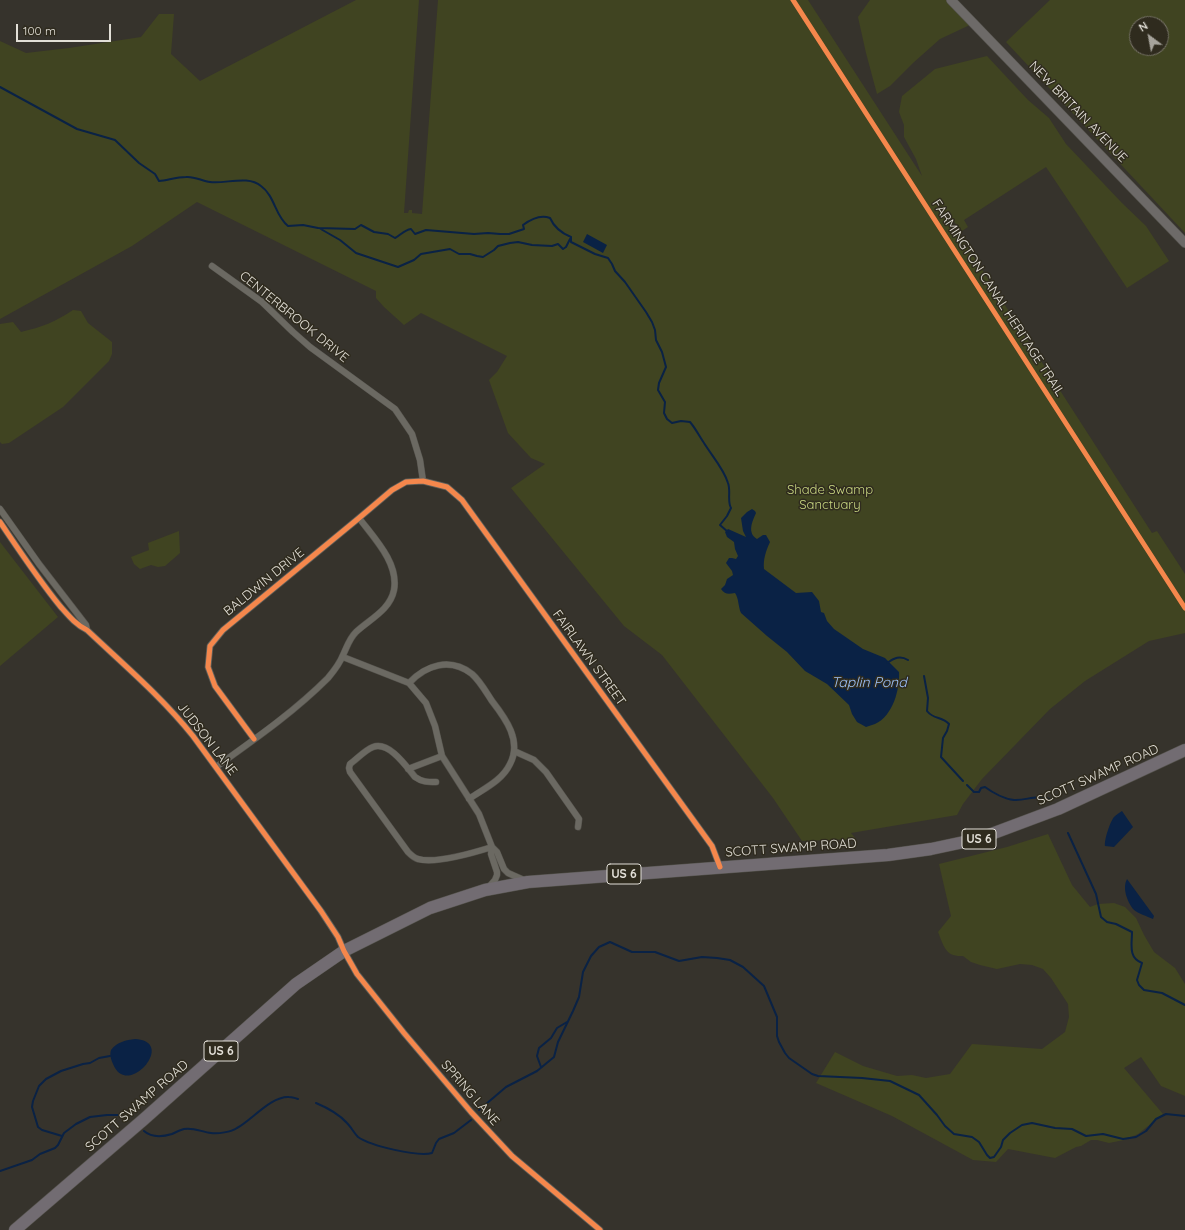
<!DOCTYPE html>
<style>
body{margin:0}
#map{position:relative;width:1185px;height:1230px;overflow:hidden;background:#36332c;font-family:Quicksand,sans-serif}
canvas{display:block}
.north{position:absolute;left:1129px;top:16px;width:40px;height:40px;box-sizing:border-box;background:#2f2b1e;border:1px solid #777368;border-radius:50%;rotate:328deg;font-size:11px;font-weight:700;line-height:16px;text-align:center;color:#e2dfd7}
.north::after{content:'';display:block;margin:auto;width:14px;height:18px;background:#a6a39b;clip-path:polygon(50% 0,100% 100%,50% 72%,0 100%)}
.scale{position:absolute;left:16px;top:24px;width:95px;height:18px;box-sizing:border-box;border:2px solid #e2dfd7;border-top:0;padding-left:5px;font-size:12px;line-height:14px;white-space:nowrap;color:#e2dfd7;-webkit-text-stroke:3px #2f2b1e;paint-order:stroke}
</style>
<div id="map">
<canvas width="1185" height="1230"></canvas>
<div class="north">N</div>
<div class="scale">100 m</div>
</div>
<script>
const g = document.querySelector('canvas').getContext('2d');
g.lineJoin = 'round';
function fill(path, color) {
  g.fillStyle = color;
  g.fill(path, 'evenodd');
}
function strokePath(path, color, width, dash) {
  g.strokeStyle = color;
  g.lineWidth = width;
  g.lineCap = dash ? 'butt' : 'round';
  g.setLineDash(dash || []);
  g.stroke(path);
}
function write(font, color, halo, rows, align = 'center') {
  g.font = font + ' Quicksand,sans-serif';
  g.lineWidth = 3;
  g.setLineDash([]);
  g.textBaseline = 'middle';
  g.strokeStyle = halo;
  g.fillStyle = color;
  for (const [text, x, y, turn = 0] of rows) {
    g.save();
    g.translate(x, y);
    g.rotate((+turn || 0) * Math.PI / 180);
    g.textAlign = isNaN(turn) ? turn : align;
    if (halo) g.strokeText(text, 0, 0);
    g.fillText(text, 0, 0);
    g.restore();
  }
}
fill(new Path2D(`
 M356,0H419L404,213H408L409,210H412V213L422,214L438,0H808L922,176L916,159L904,137V125L899,112L902,96L935,69L987,56L1028,100L1049,118L1066,144L1122,203L1146,226L1169,261L1127,288L1046,167L964,220L968,227L962,231L943,209L1152,533L1157,531L1185,574V633L1149,641L1085,681L1050,709L982,779L963,804L957,815L851,833L856,839L802,841L773,798L662,655L624,626L511,488L545,464L531,458L508,433L489,380L497,372L507,356L421,313L404,325L384,307L376,298V291L197,202L132,246L0,319V41L26,53L69,48L141,37L159,14H174L171,54L200,81Z
 M870,0H951L974,23L940,39L913,63L890,86L877,94L866,53L858,17Z
 M1050,0H1185V233L1006,42ZM1137,24H1161V48H1137Z
 M73,310L81,311L88,323L112,342V354L109,361L63,407L9,443L2,444L0,442V324L13,322L21,332C42,327 55,322 73,310Z
 M179,531L180,553L165,566L158,567L151,565L140,569L134,564L131,557L149,550L148,543Z
 M0,542L58,617L0,666Z
 M1048,834L1072,885L1090,907L1098,904L1114,903L1125,907L1136,918L1144,935L1154,952L1175,968L1185,984V1096L1161,1086L1141,1057L1124,1068L1163,1114L1138,1134L1124,1140L1109,1143L1097,1140H1091L1081,1146L1076,1147L1055,1158L1008,1149L996,1162L973,1160L892,1116L816,1083L835,1052L863,1066L897,1076L912,1075L926,1078L950,1074L972,1044L1042,1049L1065,1032L1069,1017L1068,1004L1051,978L1043,969L1032,965L1020,964L997,969L980,965L971,962L963,956C945,957 944,946 938,932L951,916L939,864L1007,847Z`), '#404421');
fill(new Path2D(`
 M587,234L607,245L603,253L583,242Z
 M752,509L755,511L756,513C752,522 747,533 757,539L763,535H766L770,542C766,551 763,559 764,569L796,593L812,592L819,601L821,612L824,613L827,621L834,629L863,649L885,658L899,672C900,689 893,716 875,724C872,725 869,726 866,727L857,722L852,714L849,705L827,684L805,671L787,652L767,636L741,613C738,606 739,599 735,593C729,594 725,595 721,589L725,585L727,579L733,575L732,571L726,563L729,558H732L736,559L738,556L735,549L734,542L727,537L725,532L728,529L746,537L743,531L741,518L747,512Z
 M1122,811L1133,827L1114,847L1105,846C1104,840 1110,822 1114,817C1116,815 1119,813 1122,811Z
 M1127,879L1154,916L1153,919C1147,916 1138,914 1133,909C1127,901 1122,888 1127,879Z
 M135,1039C176,1041 131,1095 115,1068C112,1062 109,1056 111,1050C117,1042 126,1040 135,1039Z`), '#0a2245');
strokePath(new Path2D(`
 M0,87L77,129L115,140L139,163L155,174L159,181C168,180 177,177 186,177C194,176 202,181 210,182C226,184 248,175 261,186C275,196 275,216 288,226L303,225L318,228L355,229L361,225L374,232L388,234L395,238C401,235 404,230 411,229L415,234L426,230L474,234L488,233L500,234H509L524,229L523,225C531,219 540,214 550,218C554,227 561,233 571,237V242L595,254L608,258L612,264L615,271L625,282L646,312L652,322L655,330L656,340L662,352L666,367L659,383L658,390L665,402L664,413L667,419L672,423L681,421L690,422C696,429 699,436 704,443C712,456 724,469 728,483C731,491 727,501 731,508L727,516L720,525L728,532
 M319,228L340,240L356,253L398,267L414,260L421,254L450,249L459,254H470L477,256L483,257L494,250L498,246L510,243L518,242L532,245L552,246L558,244L563,249L566,247L570,239
 M887,663C894,658 900,655 908,660
 M924,676L928,698L927,711C934,720 942,716 949,724L947,731L943,738L941,757L963,781
 M967,785L974,792H979L981,788L985,787C993,793 1005,799 1014,800C1026,801 1036,794 1049,799
 M1068,833L1096,894L1101,917L1107,922L1116,924L1132,932C1132,944 1128,958 1142,963L1137,980L1139,985L1144,990L1162,993L1185,1005
 M541,1067L537,1056L539,1048L551,1038L557,1028L567,1022
 M316,1103C328,1108 338,1113 347,1123C351,1127 354,1133 358,1137C371,1146 418,1157 432,1153L436,1143L439,1139L454,1133L471,1120
 M479,1110L506,1087L537,1071L554,1057L558,1042L573,1011L579,997L583,972L591,956L599,947L610,942L632,952H655L679,961L702,957L717,958L730,960L743,967L764,986L777,1017V1036L779,1042L785,1053L789,1058L812,1074L818,1076L862,1078L890,1081L919,1095L937,1115L945,1126L954,1134L972,1137L979,1142L987,1155L990,1158L994,1157L1001,1147L1003,1140L1010,1133L1022,1125L1032,1123L1055,1128L1072,1129L1086,1136L1103,1134L1123,1139L1136,1137L1146,1131L1156,1119L1166,1114L1185,1116
 M144,1131C152,1138 162,1137 172,1134C176,1132 180,1130 184,1129C193,1127 202,1132 211,1133C218,1134 231,1132 237,1128C252,1120 271,1096 289,1097C292,1097 295,1098 298,1099
 M62,1136L42,1130L38,1127L32,1107L33,1101L39,1086L46,1079L61,1071L83,1064L90,1063L99,1058L110,1056
 M0,1171L32,1160L40,1154L55,1148L58,1145L64,1133L76,1124L90,1117L107,1115H119L128,1117`), '#0a2245', 2);
const street = new Path2D(`
 M212,266L262,302L293,332L310,347L395,409L412,434L420,460L423,481
 M0,509L39,564L86,625L87,630
 M0,522C19,550 38,579 60,606C68,615 76,625 87,630C123,664 162,697 193,736L321,911L338,937L344,951L357,974L404,1033L471,1112L512,1156L600,1230
 M343,657L409,683L426,703L435,726L442,756L479,814L492,847L497,852L504,869L508,873L526,881
 M409,683C426,665 450,657 472,674C480,681 486,692 492,701C506,719 522,741 510,764C502,781 483,789 469,799
 M254,739L215,686L208,667L210,646L223,630L359,518L392,490L406,482L423,481L447,487L462,500L712,846L720,867
 M514,751L534,760L546,772L579,819L578,827
 M216,767C255,739 294,712 328,678C333,672 340,663 343,655C347,647 349,639 356,632C370,619 390,610 394,590C399,563 374,538 359,518
 M408,769L442,756
 M436,782C427,782 422,782 415,777C406,766 389,741 373,747C365,750 357,759 350,764L349,768L350,772L408,852C411,855 414,858 418,859C435,864 476,852 492,847
 M487,889L495,880L497,875V872L491,854L492,847`);
const secondary = new Path2D(`
 M951,0L1185,243`);
const highway = new Path2D(`
 M15,1230L143,1120L296,984L344,951L430,908L485,890L528,882L888,855L931,849L978,839L1058,809L1185,750`);
strokePath(street, '#54524c', 7);
strokePath(secondary, '#54524c', 10);
strokePath(highway, '#54524c', 13);
strokePath(street, '#6b6962', 6);
strokePath(secondary, '#6d6a68', 9);
strokePath(highway, '#726c72', 12);
strokePath(new Path2D(`
 M793,0L1185,608
 M0,522C19,550 38,579 60,606C68,615 76,625 87,630C123,664 162,697 193,736L321,911L338,937L344,951L357,974L404,1033L471,1112L512,1156L600,1230
 M254,739L215,686L208,667L210,646L223,630L359,518L392,490L406,482L423,481L447,487L462,500L712,846L720,867`), '#f5874c', 5);
for (const [x, y, w] of [
 [979,839,34],
 [624,874,34],
 [221,1051,34]
]) {
  const box = new Path2D();
  box.roundRect(x - w / 2, y - 10, w, 20, 3);
  g.fillStyle = '#2f2b1e';
  g.fill(box);
  strokePath(box, '#e2dfd7', 1);
}
write('bold 12px', '#e2dfd7', null, [
 ["US 6",979,839],
 ["US 6",624,874],
 ["US 6",221,1051]
]);
write('13px', '#e2dfd7', '#2f2b1e', [
 ["NEW BRITAIN AVENUE",1078,112,46],
 ["FARMINGTON CANAL HERITAGE TRAIL",998,298,57],
 ["CENTERBROOK DRIVE",294,317,39],
 ["BALDWIN DRIVE",264,582,-39],
 ["FAIRLAWN STREET",589,658,54],
 ["JUDSON LANE",207,739,52],
 ["SCOTT SWAMP ROAD",1098,775,-24],
 ["SCOTT SWAMP ROAD",791,848,-4],
 ["SPRING LANE",470,1093,49],
 ["SCOTT SWAMP ROAD",137,1106,-41]
]);
write('13px', '#c9d781', '#2f2b1e', [
 ["Shade Swamp",830,490],
 ["Sanctuary",830,505]
]);
write('italic 14px', '#9ec3fb', '#2f2b1e', [
 ["Taplin Pond",869,683]
]);
</script>
